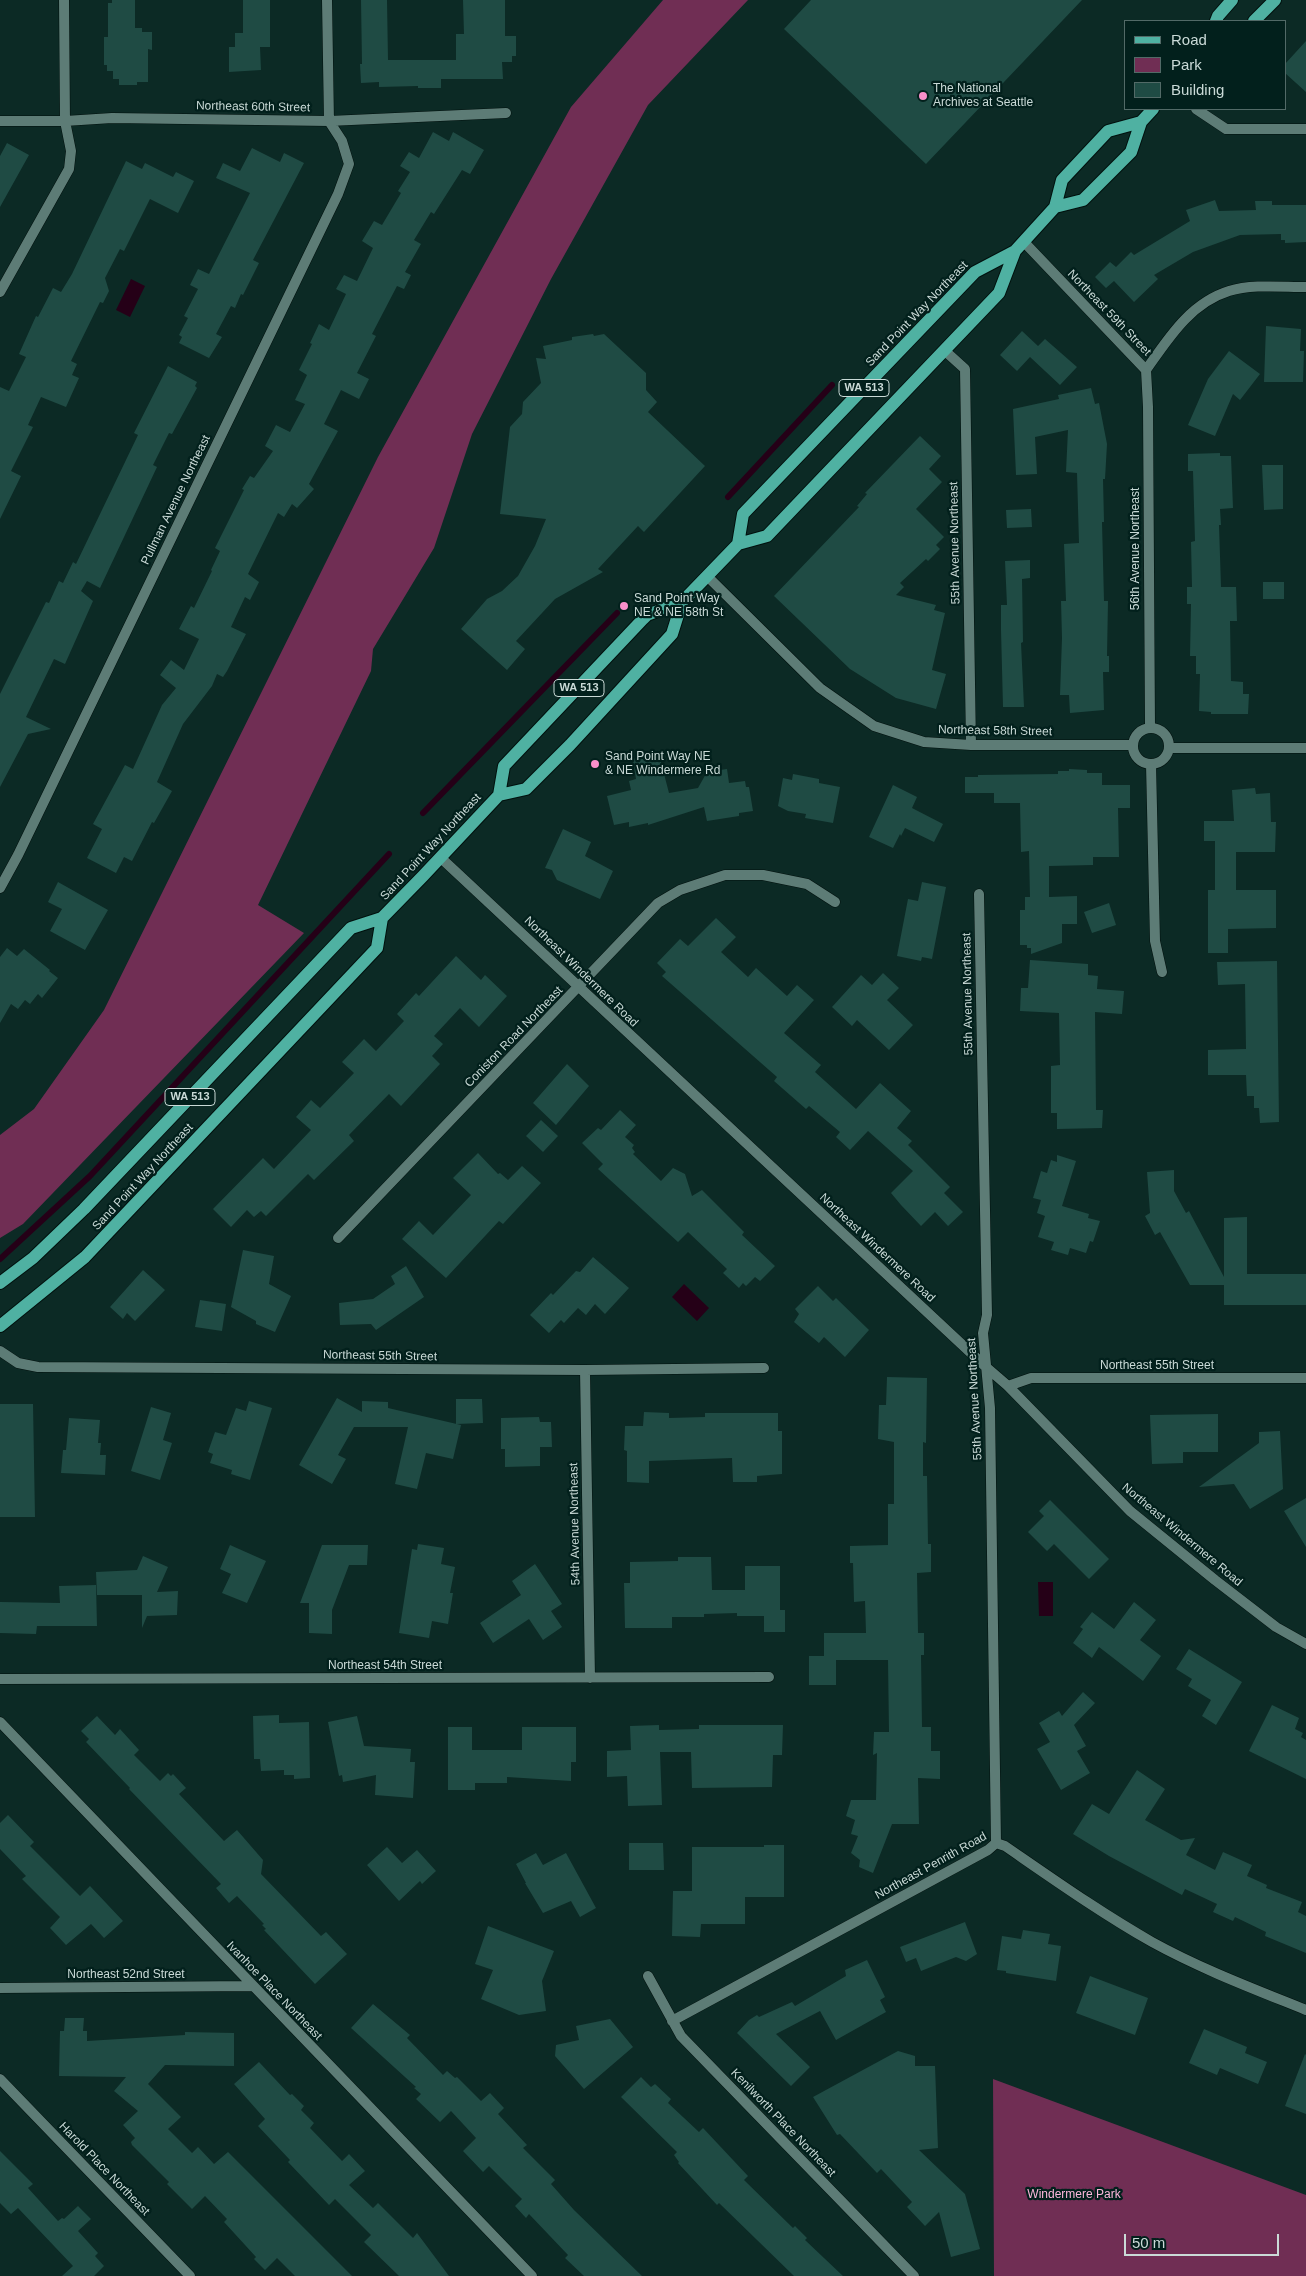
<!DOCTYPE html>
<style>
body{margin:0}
#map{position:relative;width:1306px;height:2276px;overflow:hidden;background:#0c2a25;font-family:Helvetica,sans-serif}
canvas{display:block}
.legend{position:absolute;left:1124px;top:20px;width:162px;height:90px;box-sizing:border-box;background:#02201c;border:1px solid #526a67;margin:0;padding:6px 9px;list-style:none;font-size:15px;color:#cadad7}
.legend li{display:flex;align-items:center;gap:10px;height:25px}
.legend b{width:25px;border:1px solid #526a67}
.scale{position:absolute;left:1124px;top:2234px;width:155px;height:22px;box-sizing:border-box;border:2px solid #cadad7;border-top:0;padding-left:6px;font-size:15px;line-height:18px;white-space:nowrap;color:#cadad7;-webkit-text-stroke:4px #02201c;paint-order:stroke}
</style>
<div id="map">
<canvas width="1306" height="2276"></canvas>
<ul class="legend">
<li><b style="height:6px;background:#4fb1a2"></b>Road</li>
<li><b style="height:14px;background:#702e54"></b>Park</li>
<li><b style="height:14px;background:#1f4b44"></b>Building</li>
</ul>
<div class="scale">50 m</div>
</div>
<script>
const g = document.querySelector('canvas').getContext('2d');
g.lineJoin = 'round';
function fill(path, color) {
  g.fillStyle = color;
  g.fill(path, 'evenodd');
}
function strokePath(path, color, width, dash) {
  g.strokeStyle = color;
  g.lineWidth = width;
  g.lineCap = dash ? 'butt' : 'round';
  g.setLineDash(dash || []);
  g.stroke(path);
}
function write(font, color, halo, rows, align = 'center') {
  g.font = font + ' Helvetica,sans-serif';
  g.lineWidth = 4.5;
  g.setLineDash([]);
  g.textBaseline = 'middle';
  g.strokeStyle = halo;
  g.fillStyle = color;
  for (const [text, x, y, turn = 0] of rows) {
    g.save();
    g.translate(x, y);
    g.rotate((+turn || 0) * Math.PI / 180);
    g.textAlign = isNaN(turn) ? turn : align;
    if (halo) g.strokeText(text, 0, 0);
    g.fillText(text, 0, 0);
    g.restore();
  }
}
fill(new Path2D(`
 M663,0H748L648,105L551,279L472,434L434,548L373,649L371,671L258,905L304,933L23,1224L0,1238V1135L34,1109L104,1010L378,457L571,107Z
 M993,2079L1306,2195V2276H994Z`), '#702e54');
fill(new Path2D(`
 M131,279L145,286L130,317L116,310Z
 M684,1284L709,1308L697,1321L672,1297Z
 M1038,1582H1053V1616H1039Z`), '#250017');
strokePath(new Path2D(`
 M728,497L832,385
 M423,813L617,613
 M0,1259L90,1176L389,854`), '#250017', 6);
fill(new Path2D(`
 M112,0H135V28H142V32H152V50L148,49V82H137V85H119V79H113V71H107V65H104V37H108V3H112Z
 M243,0H270V47H260L261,70L229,72V47H235V33H243Z
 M361,0H387L388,60H456V34H464L463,0H505V36H516V56H512V62H502L503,79H441V88H418V86L379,87V82L361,83L360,64H362Z
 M811,0H1082L926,164L784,29Z
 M1306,41V92L1285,73V64Z
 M433,132L449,141L453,132L484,150L470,174L462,170L434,214L431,212L414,240L421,244L405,272L411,275L404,289L397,286L372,334L376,336L357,373L369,379L359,399L341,390L324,424L338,431L309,484L314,489L297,508L292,504L284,517L278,513L248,574L259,582L250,600L245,597L231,627L246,634L227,671L223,677L217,674L212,686L183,724L157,782L172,791L154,823L152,822L132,861L124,857L116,873L87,858L102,829L93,824L125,765L133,769L162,705L176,688L160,675L171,660L184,670L199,639L179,629L191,606L194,608L212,571L211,570L220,551L215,548L244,490L242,489L250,476L254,478L273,451L265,446L276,425L290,432L305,404L295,400L307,375L299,370L312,344L310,343L319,324L329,330L346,294L336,289L344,275L357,281L373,248L362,241L374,221L382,225L401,193L398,191L410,172L400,166L409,152L419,158Z
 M7,143L29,155L0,207V156Z
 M252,148L280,162L284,153L304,163L253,260L259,263L243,295L241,294L235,308L231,306L216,334L222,337L209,358L179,343L182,337L179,335L188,318L184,316L198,289L190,285L198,269L209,274L250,193L216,178L223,163L240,171Z
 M126,161L142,169L145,163L173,177L176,172L194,181L178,213L150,199L124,251L120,249L105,278L109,291L103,303L100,302L71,361L77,364L72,375L79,378L66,407L41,397L28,425L33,427L11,471L21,476L0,519V387L9,391L26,357L19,354L36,316L38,317L53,288L61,292L72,274Z
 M1215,200L1219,211L1256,210L1255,201H1272V205H1306V242L1285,243V240H1281V234L1240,235L1193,252L1154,275L1158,279L1134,302L1114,281L1106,288L1095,277L1110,262L1116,267L1131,252L1134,255L1190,221L1186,210Z
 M1266,326L1301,329L1300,351H1304L1303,382H1264Z
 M1022,331L1038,346L1045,339L1077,367L1060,385L1030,357L1017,371L1000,355Z
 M593,334L594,336L604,334L646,373V390L657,402L648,412L705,466L644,532L638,526L598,569L603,572L555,599L516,641L525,649L507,670L461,629L487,599L502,591L518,576L535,546L546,519L500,514L510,427L522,414L523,402L541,383L536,358L546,359L543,346L572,340V337Z
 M1229,351L1260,374L1240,400L1233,394L1215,436L1188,425L1208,379Z
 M168,366L197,382L195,386L197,388L172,434L169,433L153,465L157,467L100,588L87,581L81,591L93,601L65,664L54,659L26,717L51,729L28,734L0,787V694L46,602L49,603L59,581L63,583L73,562L76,564L138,435L134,433Z
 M1091,388L1095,404L1099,403L1107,444L1105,479H1103L1104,522H1102L1104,601H1108L1107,656H1109V672H1103L1104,710L1070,713L1069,695H1060L1062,638L1061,601H1066L1064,544L1079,543L1077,473L1066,472L1068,430L1035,437L1037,474L1016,475L1013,409L1059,399L1058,395Z
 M920,436L941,456L929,469L942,482L916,509L944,537L936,545L940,549L928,561L926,559L900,583L904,587L896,595L936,605L934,610L945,613L932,670L946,674L936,709L896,698L850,669L774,596L859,507L857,506L867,494L865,493Z
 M1220,453V456H1231L1233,508L1220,509L1221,525H1219L1221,587H1236L1237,621H1230L1231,681L1243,682V694H1249L1248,714H1211V712L1199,711L1200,674H1196V656H1190L1191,604H1187V587H1192L1191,542L1195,541L1193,471H1188V454Z
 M1262,465H1283V509L1264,510Z
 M1031,509L1032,527L1007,528L1006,510Z
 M1030,560V578L1022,579L1023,642L1021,643L1024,707H1003L1001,630V605H1007L1005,561Z
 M1263,582H1284V599H1263Z
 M658,751L669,793L698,788L707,772L727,769L729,783L745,781L746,787H749L753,811L739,813V816L707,821L704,807L648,825V823L629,827V822L614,825L607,796L631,790L629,781L636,779L633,760L638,755Z
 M1069,769L1087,770V773H1102V785H1130V808H1118L1119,857H1093V865L1049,866V897L1077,896V924H1062V943L1031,954V948H1027V945H1020V910H1025V897H1030L1029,851L1021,852L1020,803H994V793H965V777H978V775L1058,774V771H1069Z
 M793,774L819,779V783L840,787L833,823L805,818L806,814L788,811L778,806L783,778L792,780Z
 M893,785L917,797L912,808L943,824L934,842L905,828L901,836L900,834L893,848L869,837Z
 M1255,788L1256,794L1270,793L1271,822H1276L1275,852H1236V890H1276V928L1228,929V953H1208V890H1215V841H1204V821H1234L1232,790Z
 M563,829L591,842L585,856L613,871L600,899L557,880L552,870L545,868Z
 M58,882L108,910L85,950L50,931L62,909L48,902Z
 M922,882L946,887L932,959L922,957L921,961L897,956L908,899L918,901Z
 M1109,903L1116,925L1092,933L1084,912Z
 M716,918L736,937L721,952L748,977L756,968L787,996L797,985L814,1000L784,1033L821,1065L815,1072L856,1109L880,1083L911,1111L897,1128L912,1141L908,1145L950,1187L944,1193L963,1212L948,1226L935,1212L921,1226L901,1205L891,1193L913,1171L868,1131L850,1150L836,1137L840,1132L809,1106L806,1109L774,1081L777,1077L662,976L666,972L657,963L680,939L688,946Z
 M7,948L17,956L24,949L50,970L49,971L58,978L42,998L38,994L30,1004L25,1000L18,1009L11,1004L0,1023V957Z
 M456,956L481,980L485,975L507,996L479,1027L460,1008L434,1036L443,1044L432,1056L440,1064L401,1106L389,1094L349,1135L354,1141L314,1180L308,1174L266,1216L261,1211L254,1217L247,1210L231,1227L213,1209L263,1158L274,1169L311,1130L296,1117L311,1100L320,1108L354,1073L342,1062L364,1039L376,1051L404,1021L397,1014L416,993L419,996Z
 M1030,960L1088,964V975L1098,976L1097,989L1124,991L1122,1014L1095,1012L1096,1110H1103L1102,1128L1057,1129V1113H1051V1066L1060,1065L1059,1013L1020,1011L1021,988H1028Z
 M1277,961L1279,1122L1260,1123L1259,1108H1254V1096H1247L1246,1075H1208V1050L1246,1049L1245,984L1218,985L1217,962Z
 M883,973L899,988L887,1000L913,1025L889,1050L857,1020L852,1026L832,1007L861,975L872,985Z
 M567,1064L589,1086L556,1125L533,1103Z
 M620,1110L636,1125L625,1137L634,1145L632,1148L635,1152L633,1154L661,1181L673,1168L685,1174L692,1196L702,1190L744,1232L742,1235L775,1266L760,1281L755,1277L746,1286L743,1283L739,1288L723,1273L727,1269L688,1232L678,1242L598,1169L603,1164L582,1143L598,1128L601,1130Z
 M541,1120L558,1136L543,1152L526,1136Z
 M478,1153L498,1174L500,1173L508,1180L522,1166L541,1183L503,1224L499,1221L446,1278L402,1239L419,1221L433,1235L471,1195L453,1178Z
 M1057,1155L1076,1161L1062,1206L1089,1214L1088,1218L1100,1221L1093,1242L1090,1241L1086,1253L1070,1248L1068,1255L1051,1250L1054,1242L1038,1237L1045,1216L1037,1213L1041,1200L1033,1198L1041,1171L1047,1173L1051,1160L1057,1162Z
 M1174,1170V1191L1186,1213L1189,1211L1224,1277V1218L1247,1217V1274H1306V1305H1224V1285H1190L1160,1232L1155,1235L1145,1216L1150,1213L1147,1172Z
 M243,1250L274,1256L269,1284L291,1296L275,1332L256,1324V1321L231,1307Z
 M593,1257L629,1288L605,1314L595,1304L586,1315L578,1308L564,1323L561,1320L549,1333L530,1315L551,1293L553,1295L576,1271L580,1272Z
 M406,1266L424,1297L376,1330L371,1324L340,1325L339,1303L373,1299L395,1284L391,1276Z
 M143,1270L165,1290L135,1321L127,1313L123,1319L110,1307Z
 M818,1286L833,1301L836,1298L869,1330L845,1357L824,1337L819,1343L794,1322L799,1314L795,1309Z
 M200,1300L226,1304L222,1331L195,1327Z
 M887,1377L927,1378L926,1443L923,1442V1476H927L928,1544H931V1572L917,1573L918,1633H924V1655H921L922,1727H931V1751H940V1779L918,1778L919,1824H892L873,1873L859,1867L860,1860L851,1853L858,1836L851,1834L855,1820L846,1816L851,1800H876L877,1753L873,1755L874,1732H889L888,1660H836V1685H809V1656H824V1633H866L865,1601L854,1602L853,1563H850V1546L888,1545V1504H894V1442L878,1439L879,1405H886Z
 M337,1398L362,1412V1401L388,1402V1408L461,1425L453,1459L426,1453L417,1489L395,1484L408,1427H354L338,1455L346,1459L332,1484L299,1465Z
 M456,1399H482L483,1423L456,1424Z
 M249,1401L272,1408L250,1480L231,1474L232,1470L210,1463L213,1454L208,1452L215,1432L226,1435L236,1408L246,1411Z
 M0,1404H33L35,1517H0Z
 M151,1407L171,1413L163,1440L172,1443L160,1480L131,1471Z
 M644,1412L669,1413V1418L705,1417V1413H778V1431H782V1474L757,1476V1482H733L732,1458L649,1461V1483L627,1482V1451L624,1450L625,1426H643Z
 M1218,1414V1452H1183V1463L1152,1464L1150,1415Z
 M539,1417L540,1422H551L552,1447H540V1466L505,1467V1449H501V1418Z
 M69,1418L100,1420L98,1443H101L100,1455H106L105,1475L61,1473L63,1450H66Z
 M1280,1431L1283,1489L1250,1509L1234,1484L1199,1487L1259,1443V1432Z
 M1306,1498V1547L1284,1511Z
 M1050,1500L1109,1559L1089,1579L1054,1544L1047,1551L1028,1532L1044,1516L1039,1511Z
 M418,1544L444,1548L441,1564L455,1567L450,1593H453L448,1624L432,1621L429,1638L399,1633L412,1549L417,1550Z
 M230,1545L266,1561L247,1603L222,1593L231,1574L220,1569Z
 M322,1545H368L367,1565H349L332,1610V1634L309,1633V1603H300Z
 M143,1556L168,1567L157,1592L178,1591L177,1615L147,1616L142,1628V1595H97L96,1572L137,1570Z
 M678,1557H711L712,1590H745V1566H780V1610H785V1632H764V1616H737V1613L704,1614V1617H672V1628H625L624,1583H630V1562L678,1561Z
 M535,1564L562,1604L551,1611L562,1627L543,1640L529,1619L493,1643L480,1623L521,1595L512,1581Z
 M96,1585L97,1626H37L36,1634L0,1633V1602L60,1603L59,1586Z
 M1134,1602L1156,1620L1140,1640L1161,1656L1143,1681L1099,1647L1092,1658L1073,1643L1083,1629L1080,1627L1092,1612L1114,1629Z
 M1189,1649L1242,1682L1216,1725L1202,1716L1211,1700L1188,1686L1192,1679L1176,1669Z
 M1083,1692L1095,1703L1074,1725L1086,1746L1077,1751L1090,1773L1061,1790L1037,1749L1050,1742L1039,1723L1059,1711L1062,1716Z
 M1272,1705L1299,1718L1295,1729L1303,1733L1301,1737L1306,1740V1779L1249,1751Z
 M279,1715V1723L309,1722L310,1778L294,1779V1775H284V1770L261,1771L260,1759H254L253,1716Z
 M97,1716L115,1735L120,1729L139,1750L134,1755L160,1781L168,1773L171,1776L173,1774L186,1788L179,1794L224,1841L237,1830L263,1860L261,1874L321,1936L326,1932L347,1954L315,1984L264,1930L266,1929L262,1925L264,1924L237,1896L229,1903L216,1888L221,1884L129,1789L130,1788L86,1742L89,1739L81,1731Z
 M357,1716L364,1746L411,1749L410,1762H415L413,1798L375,1795L376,1775L343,1782L342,1775L339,1776L328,1722Z
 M659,1725V1730L699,1729V1725H783L782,1755H773L772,1787L692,1788L691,1752H660L662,1805L628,1806L627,1776L607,1777V1751L631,1750L630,1726Z
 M448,1727H472V1750H522V1727H576V1762H571V1781L507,1777V1783H475V1790H448Z
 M1137,1770L1165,1789L1145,1820L1181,1840L1195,1838L1186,1855L1215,1870L1223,1852L1252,1865L1247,1876L1267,1885L1266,1888L1302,1902L1298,1912L1306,1916V1953L1265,1936L1266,1932L1235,1917L1233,1921L1213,1912L1217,1904L1185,1889L1182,1895L1109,1856L1073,1834L1092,1804L1109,1814Z
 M8,1815L34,1842L30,1846L80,1896L90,1886L123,1921L104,1938L91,1924L66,1945L50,1928L60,1917L22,1879L26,1876L0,1849V1823Z
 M629,1843H663L664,1870H629Z
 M764,1845H784V1897H745V1924H701L700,1937L672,1936L673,1891H692V1847H764Z
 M387,1847L402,1863L417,1850L436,1871L422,1884L420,1881L399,1901L367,1865Z
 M536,1853L543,1865L566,1853L596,1908L580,1917L571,1901L543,1913L525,1883H526L516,1864Z
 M965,1922L977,1954L966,1961L956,1957L921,1971L916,1958L906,1962L900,1947Z
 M488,1926L554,1951L542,1981L546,2011L519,2015L481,1999L493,1970L475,1964Z
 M1023,1930L1050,1934L1048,1944L1061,1946L1056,1981L1006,1973V1971L997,1970L1002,1936L1021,1939Z
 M867,1960L885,1997L880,2000L886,2012L836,2040L820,2011L776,2034L810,2067L791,2086L737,2033L749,2020L757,2015L759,2017L792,2002L795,2006L846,1976L845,1970Z
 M1090,1976L1148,1998L1135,2035L1076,2013Z
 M373,2004L410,2035L407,2038L443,2075L447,2071L455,2078L457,2077L481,2101L490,2093L504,2108L498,2114L527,2145L523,2148L555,2180L551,2184L574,2210L642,2276H584L565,2258L568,2255L529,2214L526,2218L515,2206L522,2199L489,2166L483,2172L463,2151L476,2138L451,2111L440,2122L416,2099L421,2094L414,2088L416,2087L351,2028Z
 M65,2018H84L83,2031H87V2041L185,2035V2032L234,2033V2066L165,2065L148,2084L181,2117L168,2129L192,2153L198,2147L214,2164L228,2152L352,2276H295L277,2258L265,2270L254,2259L256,2257L224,2222L227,2219L205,2196L192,2209L167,2184L169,2182L132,2145L131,2142L135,2138L123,2125L138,2111L114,2091L126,2077L59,2076L60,2031H64Z
 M610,2019L633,2047L584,2089L555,2056L556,2045L579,2040L576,2026Z
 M1204,2029L1247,2047L1245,2053L1267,2062L1258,2084L1220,2068L1217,2075L1189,2063Z
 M898,2051L915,2056V2066H935L938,2148L919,2150L965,2194L980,2249L951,2257L939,2212L925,2226L907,2207L912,2202L881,2169L877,2173L840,2134L837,2135L813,2097Z
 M1305,2054L1306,2055V2114L1285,2106Z
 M259,2062L290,2095L292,2094L304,2106L301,2110L314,2123L310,2128L342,2161L349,2154L365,2171L349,2185L373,2208L378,2203L413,2238L417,2233L449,2276H399L364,2242L371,2235L335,2199L329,2205L288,2162L290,2160L258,2126L265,2119L234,2084Z
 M641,2077L651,2087L655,2084L671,2099L668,2103L699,2132L703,2128L748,2176L744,2180L793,2228L795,2226L807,2238L805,2240L843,2276H794L719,2203L717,2205L678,2163L679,2162L674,2155L677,2152L621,2097Z
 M0,2151L33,2184L28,2188L58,2221L62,2218L64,2219L78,2206L91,2219L78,2231L98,2253L95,2256L104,2266L94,2276H62L73,2266L18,2208L11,2214L0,2203Z`), '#1f4b44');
const minor = new Path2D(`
 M1196,109L1226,129H1306
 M0,121H65L112,118L329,121L506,113
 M1024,242L1146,370C1168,339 1190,303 1229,291C1252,284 1281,287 1306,287
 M0,292L69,169L71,151L65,121L64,0
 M944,350L965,369L971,745
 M1146,370L1148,407L1150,727
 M707,576L820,688L874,726L924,742L971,745H1132
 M1133 746a18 18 0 1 1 36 0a18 18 0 1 1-36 0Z
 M1169,748H1306
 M1151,764L1155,941L1162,972
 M441,858L986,1367L1008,1386L1130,1511L1215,1580L1276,1627L1306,1644
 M0,888L18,855L338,194L349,164L342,141L329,121L327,0
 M979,894L987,1315L983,1333L990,1408L996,1843
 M338,1238L658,903L680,890L725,875H763L807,884L835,902
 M0,1351L18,1363L38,1367L585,1370L764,1368
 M585,1370L590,1678
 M1008,1386L1031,1378H1306
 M0,1679L769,1677
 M0,1722L532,2276
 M648,1976L681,2036L914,2276
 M0,1988L252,1986
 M672,2021L988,1850L996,1843L1005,1846C1053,1879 1101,1913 1152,1942C1201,1969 1254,1989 1306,2010
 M0,2079L190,2276`);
const primary = new Path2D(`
 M1216,21L1218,16L1232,0
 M1254,21L1275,0
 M1055,207L1083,200L1131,152L1141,122L1153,109
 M738,544L743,514L975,272L1015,251
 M499,795L526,789L570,745L672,634L682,602L738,544L767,536L999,293L1015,251L1055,207L1062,180L1108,131L1141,122
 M0,1283L33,1258L84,1209L351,928L382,918L423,876L499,795L504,766L643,619L647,615L682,602
 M0,1326L85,1257L377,948L382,918`);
strokePath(minor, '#00110e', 11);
strokePath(primary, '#00110e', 14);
strokePath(minor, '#5d7c76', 10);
strokePath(primary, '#4fb1a2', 12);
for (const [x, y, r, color] of [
 [923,96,5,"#f98fca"],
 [624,606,5,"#f98fca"],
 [595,764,5,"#f98fca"]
]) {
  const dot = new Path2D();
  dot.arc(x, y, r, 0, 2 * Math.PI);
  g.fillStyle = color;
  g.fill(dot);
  strokePath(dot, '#02201c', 2);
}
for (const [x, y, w] of [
 [864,388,50],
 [579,688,50],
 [190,1097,50]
]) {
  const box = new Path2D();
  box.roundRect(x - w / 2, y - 8.5, w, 17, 4);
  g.fillStyle = '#02201c';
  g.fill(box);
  strokePath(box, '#cadad7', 1);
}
write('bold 11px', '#cadad7', null, [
 ["WA 513",864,388],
 ["WA 513",579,688],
 ["WA 513",190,1097]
]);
write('12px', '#cadad7', '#02201c', [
 ["The National",933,89],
 ["Archives at Seattle",933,103],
 ["Sand Point Way",634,599],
 ["NE & NE 58th St",634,613],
 ["Sand Point Way NE",605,757],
 ["& NE Windermere Rd",605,771]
], 'left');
write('12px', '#cadad7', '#02201c', [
 ["Northeast 60th Street",253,107,1],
 ["Northeast 59th Street",1109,313,46],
 ["Sand Point Way Northeast",917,314,-46],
 ["Pullman Avenue Northeast",176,500,-64],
 ["55th Avenue Northeast",955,543,-91],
 ["56th Avenue Northeast",1136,549,-90],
 ["Northeast 58th Street",995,731,1],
 ["Sand Point Way Northeast",431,847,-47],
 ["Northeast Windermere Road",581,972,44],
 ["55th Avenue Northeast",968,994,-91],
 ["Coniston Road Northeast",514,1037,-46],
 ["Sand Point Way Northeast",143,1177,-47],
 ["Northeast Windermere Road",877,1248,43],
 ["Northeast 55th Street",380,1356,1],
 ["Northeast 55th Street",1157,1366],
 ["55th Avenue Northeast",975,1399,-93],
 ["54th Avenue Northeast",575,1524,-91],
 ["Northeast Windermere Road",1182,1535,40],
 ["Northeast 54th Street",385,1666],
 ["Northeast Penrith Road",931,1866,-29],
 ["Northeast 52nd Street",126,1975],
 ["Ivanhoe Place Northeast",274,1991,46],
 ["Kenilworth Place Northeast",783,2123,46],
 ["Harold Place Northeast",104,2169,46]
]);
write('12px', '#fdb7db', '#02201c', [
 ["Windermere Park",1074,2195]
]);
</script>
